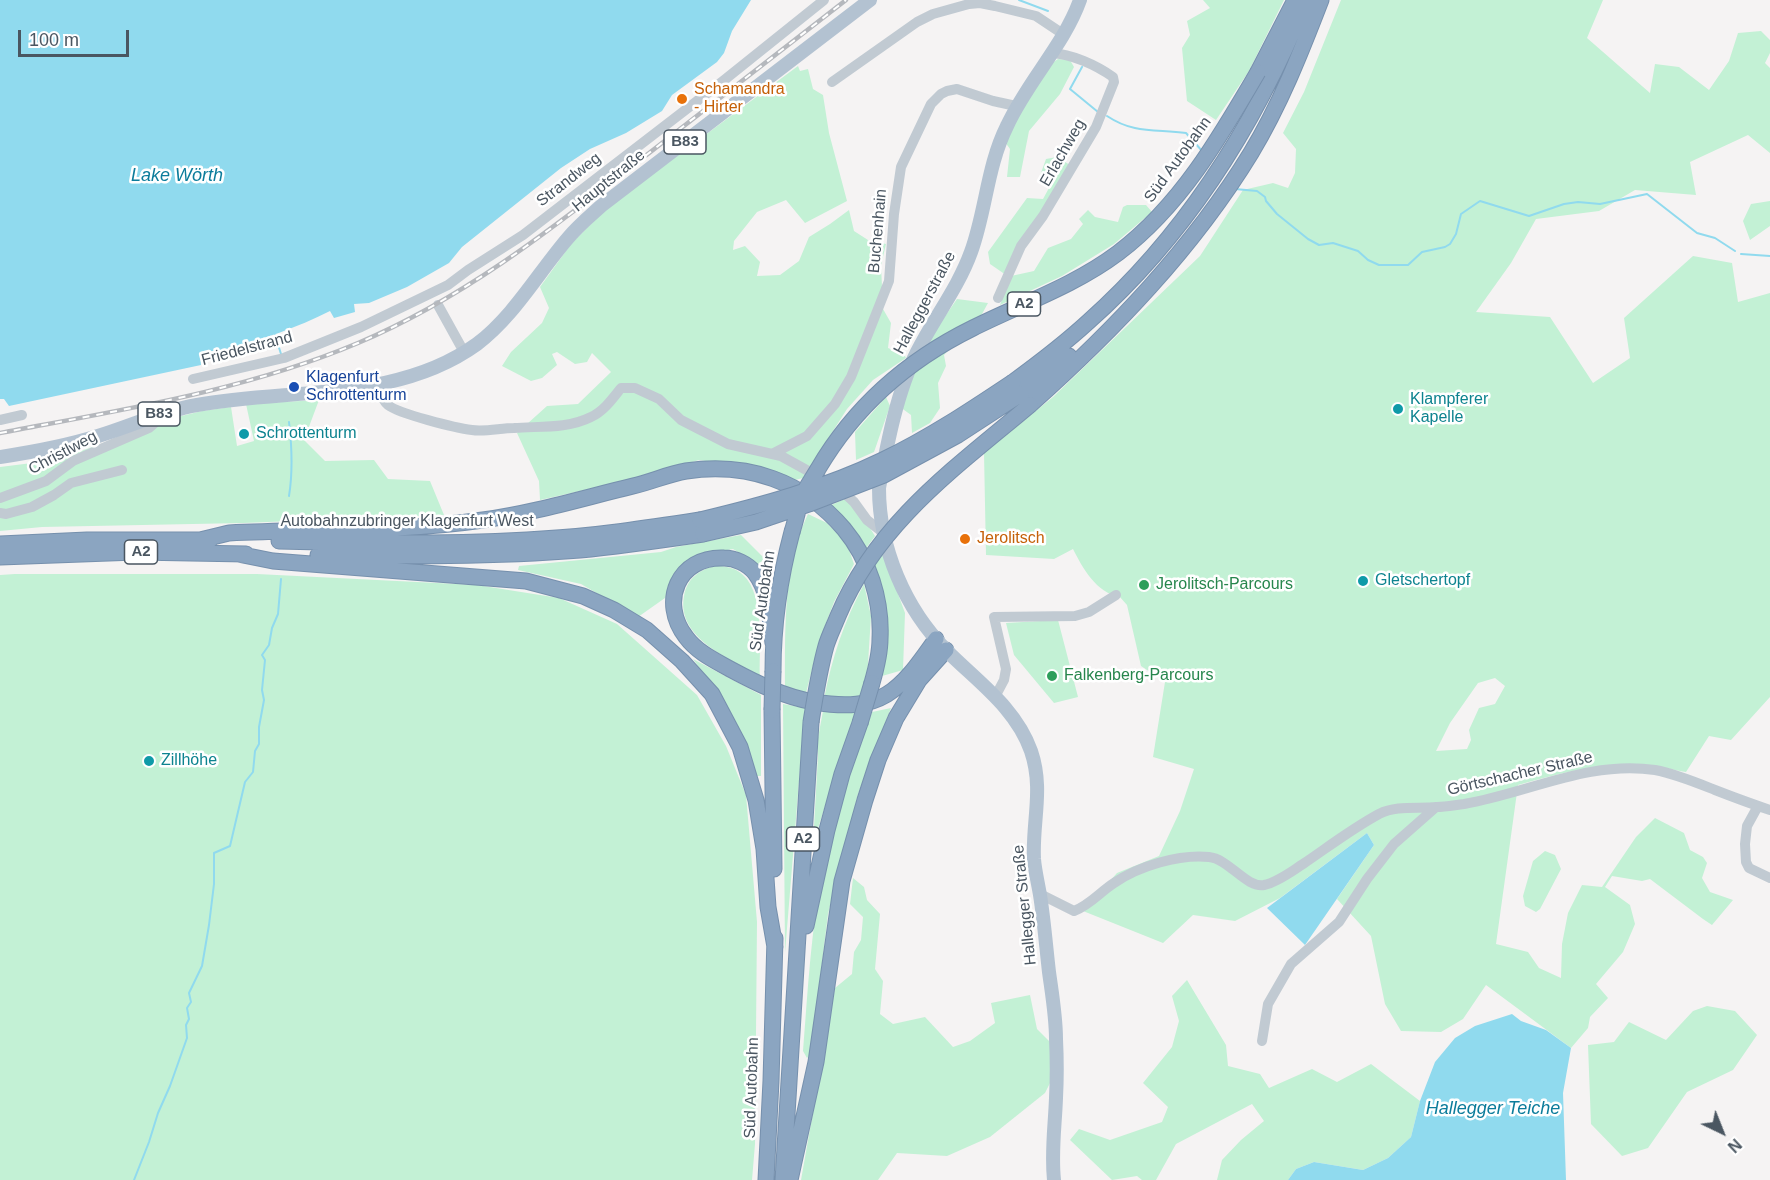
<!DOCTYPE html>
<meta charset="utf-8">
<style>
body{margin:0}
#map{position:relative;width:1770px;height:1180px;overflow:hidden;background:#f5f3f3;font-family:Arial,sans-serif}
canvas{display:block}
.north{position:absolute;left:1692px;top:1102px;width:60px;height:60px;-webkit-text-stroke:4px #fff;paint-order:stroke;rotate:137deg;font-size:16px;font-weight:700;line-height:24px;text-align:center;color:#4a5661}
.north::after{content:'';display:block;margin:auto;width:21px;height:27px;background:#4a5661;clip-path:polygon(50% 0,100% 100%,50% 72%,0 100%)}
.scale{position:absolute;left:18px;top:30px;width:111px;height:27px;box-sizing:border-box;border:3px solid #4a5661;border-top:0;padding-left:8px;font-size:18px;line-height:21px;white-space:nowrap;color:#4a5661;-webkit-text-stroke:4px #fff;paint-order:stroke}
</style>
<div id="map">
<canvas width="1770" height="1180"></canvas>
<div class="north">N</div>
<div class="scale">100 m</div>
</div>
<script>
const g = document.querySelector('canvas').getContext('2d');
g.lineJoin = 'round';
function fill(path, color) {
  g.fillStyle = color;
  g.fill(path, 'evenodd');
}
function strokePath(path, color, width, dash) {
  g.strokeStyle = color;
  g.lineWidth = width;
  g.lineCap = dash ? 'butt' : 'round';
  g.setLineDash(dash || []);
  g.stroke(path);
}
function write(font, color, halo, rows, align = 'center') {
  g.font = font + ' Arial,sans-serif';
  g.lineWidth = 5;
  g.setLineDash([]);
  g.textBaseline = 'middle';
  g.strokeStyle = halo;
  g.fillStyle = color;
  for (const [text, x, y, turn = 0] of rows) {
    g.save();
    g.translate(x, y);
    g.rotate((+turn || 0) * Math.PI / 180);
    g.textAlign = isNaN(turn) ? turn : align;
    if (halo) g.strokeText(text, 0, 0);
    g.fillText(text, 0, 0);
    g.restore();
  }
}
fill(new Path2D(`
 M1203,0H1284L1249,71L1216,120L1187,101L1182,48L1190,35L1187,21L1210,8Z
 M1341,0H1603L1587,38L1650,93L1655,64L1679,67L1709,90L1729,61L1738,33L1761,31L1770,40V53L1765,63L1770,68V153L1748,135L1690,162L1696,195L1635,190L1599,211L1536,219L1511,263L1476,312L1550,317L1593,383L1630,358L1624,318L1693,256L1732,263L1738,302L1770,293V697L1731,740L1709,736L1686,772C1673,770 1661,766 1648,765C1603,762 1561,773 1518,785L1496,944L1528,952L1539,968L1561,978L1562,944L1568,913L1582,885L1602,887L1636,837L1655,818L1684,833L1690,850L1703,857L1707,863L1702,878L1710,892L1733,900L1712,925L1703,919L1650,879L1642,881L1612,876L1605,887L1630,905L1635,924L1623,952L1596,984L1608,998L1590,1017L1588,1028L1571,1048L1486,985L1463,1019L1441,1032L1401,1031L1385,1004L1371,936L1337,899L1374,845L1367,833L1280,898L1235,921L1193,915L1163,943L1083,911L1117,873L1159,856L1180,811L1194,769L1153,757L1165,682L1141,666L1127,605L1119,596C1097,594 1082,567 1073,549L1054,559L986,555L984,453L1053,397L1200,256L1243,190L1273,183L1288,188L1295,173L1296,149L1283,133L1304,92ZM1495,678L1505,686L1495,704L1479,708L1469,730L1471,740L1467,749L1436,751L1450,723L1478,683Z
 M1058,59L1070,60L1074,67L1060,94L1029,131L1020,177H1007L1010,149L1005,142C1015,119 1037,71 1058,59Z
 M798,66L800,71L808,69L813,89L823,95L829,133L847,201L805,223L786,200L757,212L734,241L733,250L745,246L760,262L757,276L780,275L799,261L809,237L830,224L849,210L854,231L868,240L886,244L881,265L883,309L891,323L888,348L893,350H902L906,358L873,380L847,409L803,478L791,481L771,471L699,460L643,477L540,500L539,481L517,433L547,406L578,404L611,372L592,353L587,362L575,364L557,352L552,354L557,365L542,378L531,381L502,366L511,352L542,323L549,308L540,287L571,244L607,208Z
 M1057,157L1070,165L1006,275L990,264L988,252L1027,198L1043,199L1049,188L1038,181L1046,159Z
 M1770,201V226L1750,240L1743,221L1751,204Z
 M1127,205H1146L1152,212L1114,244L1062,276L1000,305L1011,276L1034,271L1048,248L1071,239L1083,224L1079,219L1088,210L1095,217L1118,222L1123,207Z
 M957,299L988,303L982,314L944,355L946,366L938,383L940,408L930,423L912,433L911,415L900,407L925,345Z
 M886,397L890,406L874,452L856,460L855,432Z
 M319,400L304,440L325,461L374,460L388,479L430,481L444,515L243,523L42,527L0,531V467L56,460L173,418L202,411L231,407L237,446L254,441L246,404Z
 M847,498L863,517L875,536L864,551L829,506Z
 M808,514L827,523L847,544L854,564L834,602L819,642L806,693L785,687C785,639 784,590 796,544C799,534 804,523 808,514Z
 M741,535L764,558L759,565L733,549L694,556L674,573L665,598L638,617L581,584L518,570L519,566L661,552L676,547Z
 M883,553L905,613L903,670L882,676L887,626L873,567Z
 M716,565C722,566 729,567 734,569C767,583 759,646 760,676C730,659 676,638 684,596C687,578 700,570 716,565Z
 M15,574H257L477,585L559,598L617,624L697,695L726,746L746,795L757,922L755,1144L752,1180H0V575Z
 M864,584L871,616L867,680L860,696L844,701L824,699C832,657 844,622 864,584Z
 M1058,620L1078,697L1054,703L1014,655L1006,623Z
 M693,659L761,695V776H757L740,730L716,691Z
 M783,704L805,708L785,953Z
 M891,708L858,794L828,914L811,1054L807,1058L803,1051C808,989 811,926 824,865C836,812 854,762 872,712Z
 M823,711L838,713L855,712L813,844L818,756L817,743Z
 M1545,851L1555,855L1561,869L1540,909L1536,912L1525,906L1523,896L1533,861Z
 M853,878L864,887L867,900L880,914L875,969L883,981L880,1014L893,1024L925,1017L953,1047L970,1041L995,1023L991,1003L1030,995L1037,1029L1053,1045L1052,1079L1045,1093L990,1137L947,1156L897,1153L878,1180H801L835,988L852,974L854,952L861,940L863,917L850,904Z
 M1187,980L1226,1045L1228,1066L1260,1074L1269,1088L1312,1069L1337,1082L1371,1064L1420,1101L1411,1137L1388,1158L1363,1170L1314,1162L1296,1169L1288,1180H1217L1222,1160L1241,1140L1264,1121L1252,1104L1176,1144L1156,1180H1142L1137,1176L1112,1180L1070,1140L1079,1129L1110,1140L1162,1122L1168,1107L1143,1083L1172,1047L1179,1021L1172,996Z
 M1707,1006L1735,1011L1757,1035L1733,1070L1687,1092L1648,1148L1622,1156L1591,1124L1588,1045L1614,1042L1629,1022L1666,1040L1693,1011Z`), '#c3f1d5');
fill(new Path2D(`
 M0,0H751L732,31L724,53L717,62L672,95L662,111L626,133L590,149L561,168L462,247L449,263L407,287L369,303L354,304L355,312L334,318L330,311C297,328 262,339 228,349C221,352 209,350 200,352L201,365L9,406L4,399H0Z
 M1367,833L1374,845L1305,945L1267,908Z
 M1512,1014L1521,1021L1546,1030L1571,1048L1563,1093L1566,1180H1288L1296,1169L1314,1162L1363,1170L1388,1158L1411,1137L1420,1101L1435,1062L1455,1038L1475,1026Z`), '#90daee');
strokePath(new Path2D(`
 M1019,0L1048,11
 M1082,67L1070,89L1098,112
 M1107,116C1134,134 1155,129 1186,133L1203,152
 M1235,189L1257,191L1265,197L1266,201L1277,214L1308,239L1319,245L1333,243L1358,251L1368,260L1379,265H1408L1422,252L1445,247L1450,244L1456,234L1461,214L1480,201L1529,216L1564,204L1578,202L1600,204L1647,194L1697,233L1715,238L1735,251
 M1741,254L1770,256
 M275,335L281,354
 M289,422C292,447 293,471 289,496
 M134,1180L149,1142L158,1113L170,1086L187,1038L186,1025L189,1019L187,1008L191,1002L189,993L202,966L209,925L214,884V853L230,846L245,782L253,772L255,751L259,744V727L264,700L262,690L265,660L262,655L269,645L272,628L278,614L281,579`), '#90daee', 2);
const highway = new Path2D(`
 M1258,72L1295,0
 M1013,382C1039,363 1064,344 1088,322C1187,234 1257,122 1306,0
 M1021,394L1069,356
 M1030,405C1113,331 1193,248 1251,153C1280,105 1301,52 1321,0
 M200,540L229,533C314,529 399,532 483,520C534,513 583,498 633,486C651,482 668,474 686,471C748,462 803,481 844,529C869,559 882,600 880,639C880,654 876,669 872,683
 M279,541C366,543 454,545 542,539C595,536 648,528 700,520
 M0,544L87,540H210
 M238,554L273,561L526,581L583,596L614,610L647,630L682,661L712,694L740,747L756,800L764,849L768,907L775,947
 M318,555C405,556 493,557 580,550C621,546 662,540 703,534
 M0,557L136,552L246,554
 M773,643C770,620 770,593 755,573C748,564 735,558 724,558C678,556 659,602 686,637C697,652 714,660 730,669C756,683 784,697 814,702C882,713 899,692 936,639
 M773,671C773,623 780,577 792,532
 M772,710L774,869
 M806,926L827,830L842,774L860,723
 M766,1180L771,1081L775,938
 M783,1180L811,722
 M790,1180L816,1062L842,881L865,800L878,760L896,718L919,680L946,650`);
strokePath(highway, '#7690ad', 17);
strokePath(new Path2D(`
 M832,82L917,22L933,14L969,4L980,3L995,6L1036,16L1063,34
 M998,298L1021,246L1043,216L1096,127L1114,82L1113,77C1096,65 1072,54 1051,53
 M438,305L464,352
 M193,379L284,358L361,327L448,285L468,270L523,235L723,81L824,0
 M378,385C380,391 382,401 388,405C399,414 456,428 472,430C485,432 501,428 514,428C540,426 567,429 591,417C604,411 613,398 621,388H635L659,399L681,420L728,444L781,456L821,478
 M0,420L22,415
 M772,454L807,436L835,404L851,377L889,281L894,214L901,167L931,104L941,94L947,91L957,89L993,101L1016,106
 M840,489L854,502L867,520L885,534
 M0,498L46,481L73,461L149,428L164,415
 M0,513L6,514L32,507L54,495L71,483L122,470
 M995,697L1004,680L1006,669L994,617L1075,616L1089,612L1116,595
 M1758,806L1747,826L1745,844L1746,862L1749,868L1770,878
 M1040,894L1074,911C1090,905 1100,892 1114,883C1139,866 1179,854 1209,857C1229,859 1246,888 1264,885C1278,882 1292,871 1303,864C1328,847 1353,828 1379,814C1397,805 1418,809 1437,807C1446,807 1455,805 1464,804C1528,793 1589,760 1655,770C1676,774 1695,782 1715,790C1733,797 1752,804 1770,810
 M1262,1041L1268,1004L1291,964L1339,922L1367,879L1394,844L1436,807`), '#c1cad2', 10);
strokePath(new Path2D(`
 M0,457C33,452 66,446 98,436C131,426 162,411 197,405C290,388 397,402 477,344C514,316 538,273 568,238C578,226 590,216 601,206L870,0
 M1054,1180C1051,1152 1055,1126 1056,1098C1057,1079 1057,1059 1056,1039C1056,1017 1052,994 1049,972C1046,946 1044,920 1040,895C1038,883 1035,871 1034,859C1032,822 1044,789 1031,751C1016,708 978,682 947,651C905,609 879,548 879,488C887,445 897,391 917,352C934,318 958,288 971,252C986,211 987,166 1007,126C1027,82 1064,45 1080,0`), '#b3c2d1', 14);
strokePath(highway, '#8ba5c1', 15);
const rail = new Path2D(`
 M0,433C121,410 244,391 358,343C460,300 548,232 635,164C705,109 776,55 846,0`);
strokePath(rail, '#b5b8bd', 4.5);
strokePath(rail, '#fff', 2, [7]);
const highwayBridge = new Path2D(`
 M700,520C763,505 825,488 883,460C929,438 971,410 1013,382
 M792,532C796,520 798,508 802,497C806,487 813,478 818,469C855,406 908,360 973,328C1021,304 1074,286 1118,253C1180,206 1219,139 1258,72
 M703,534L756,522L809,504L884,475L958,435L1021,394
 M772,710L773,671
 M811,722C815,697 819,671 826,646C829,636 834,626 838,616C877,523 955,468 1030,405
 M860,723L872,683`);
strokePath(highwayBridge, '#7690ad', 17, []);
strokePath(highwayBridge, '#8ba5c1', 15);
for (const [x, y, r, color] of [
 [682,99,6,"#e8710a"],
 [294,387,6,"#1a4fb4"],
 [1398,409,6,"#0f9aa8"],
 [244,434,6,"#0f9aa8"],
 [965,539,6,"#e8710a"],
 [1363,581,6,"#0f9aa8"],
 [1144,585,6,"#2e9e5b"],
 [1052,676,6,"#2e9e5b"],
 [149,761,6,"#0f9aa8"]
]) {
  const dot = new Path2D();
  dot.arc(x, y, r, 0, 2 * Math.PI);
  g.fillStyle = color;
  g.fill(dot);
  strokePath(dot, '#fff', 2);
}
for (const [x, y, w] of [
 [685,142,42],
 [1024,304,33],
 [159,414,42],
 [141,552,33],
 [803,839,33]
]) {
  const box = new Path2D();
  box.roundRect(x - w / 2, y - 12, w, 24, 4.5);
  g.fillStyle = '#fff';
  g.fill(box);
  strokePath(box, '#4a5661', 1.5);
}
write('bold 15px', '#4a5661', null, [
 ["B83",685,142],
 ["A2",1024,304],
 ["B83",159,414],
 ["A2",141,552],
 ["A2",803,839]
]);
write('16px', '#c56008', '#fff', [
 ["Schamandra",694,90],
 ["- Hirter",694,108],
 ["Jerolitsch",977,539]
], 'left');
write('16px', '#4a5661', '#fff', [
 ["Erlachweg",1063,153,-60],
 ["Süd Autobahn",1178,160,-54],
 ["Strandweg",569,180,-38],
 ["Hauptstraße",609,181,-39],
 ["Buchenhain",878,231,-85],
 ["Halleggerstraße",925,303,-62],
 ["Friedelstrand",247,349,-15],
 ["Christlweg",63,453,-28],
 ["Autobahnzubringer Klagenfurt West",407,522],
 ["Süd Autobahn",763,601,-82],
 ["Görtschacher Straße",1520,774,-13],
 ["Hallegger Straße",1025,905,-96],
 ["Süd Autobahn",752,1088,-88]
]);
write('16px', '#164399', '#fff', [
 ["Klagenfurt",306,378],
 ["Schrottenturm",306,396]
], 'left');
write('16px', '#0d838f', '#fff', [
 ["Klampferer",1410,400],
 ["Kapelle",1410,418],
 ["Schrottenturm",256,434],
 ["Gletschertopf",1375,581],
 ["Zillhöhe",161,761]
], 'left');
write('16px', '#27864d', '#fff', [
 ["Jerolitsch-Parcours",1156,585],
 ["Falkenberg-Parcours",1064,676]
], 'left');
write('italic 18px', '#0c7c9b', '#fff', [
 ["Lake Wörth",177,176],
 ["Hallegger Teiche",1493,1109]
]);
</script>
